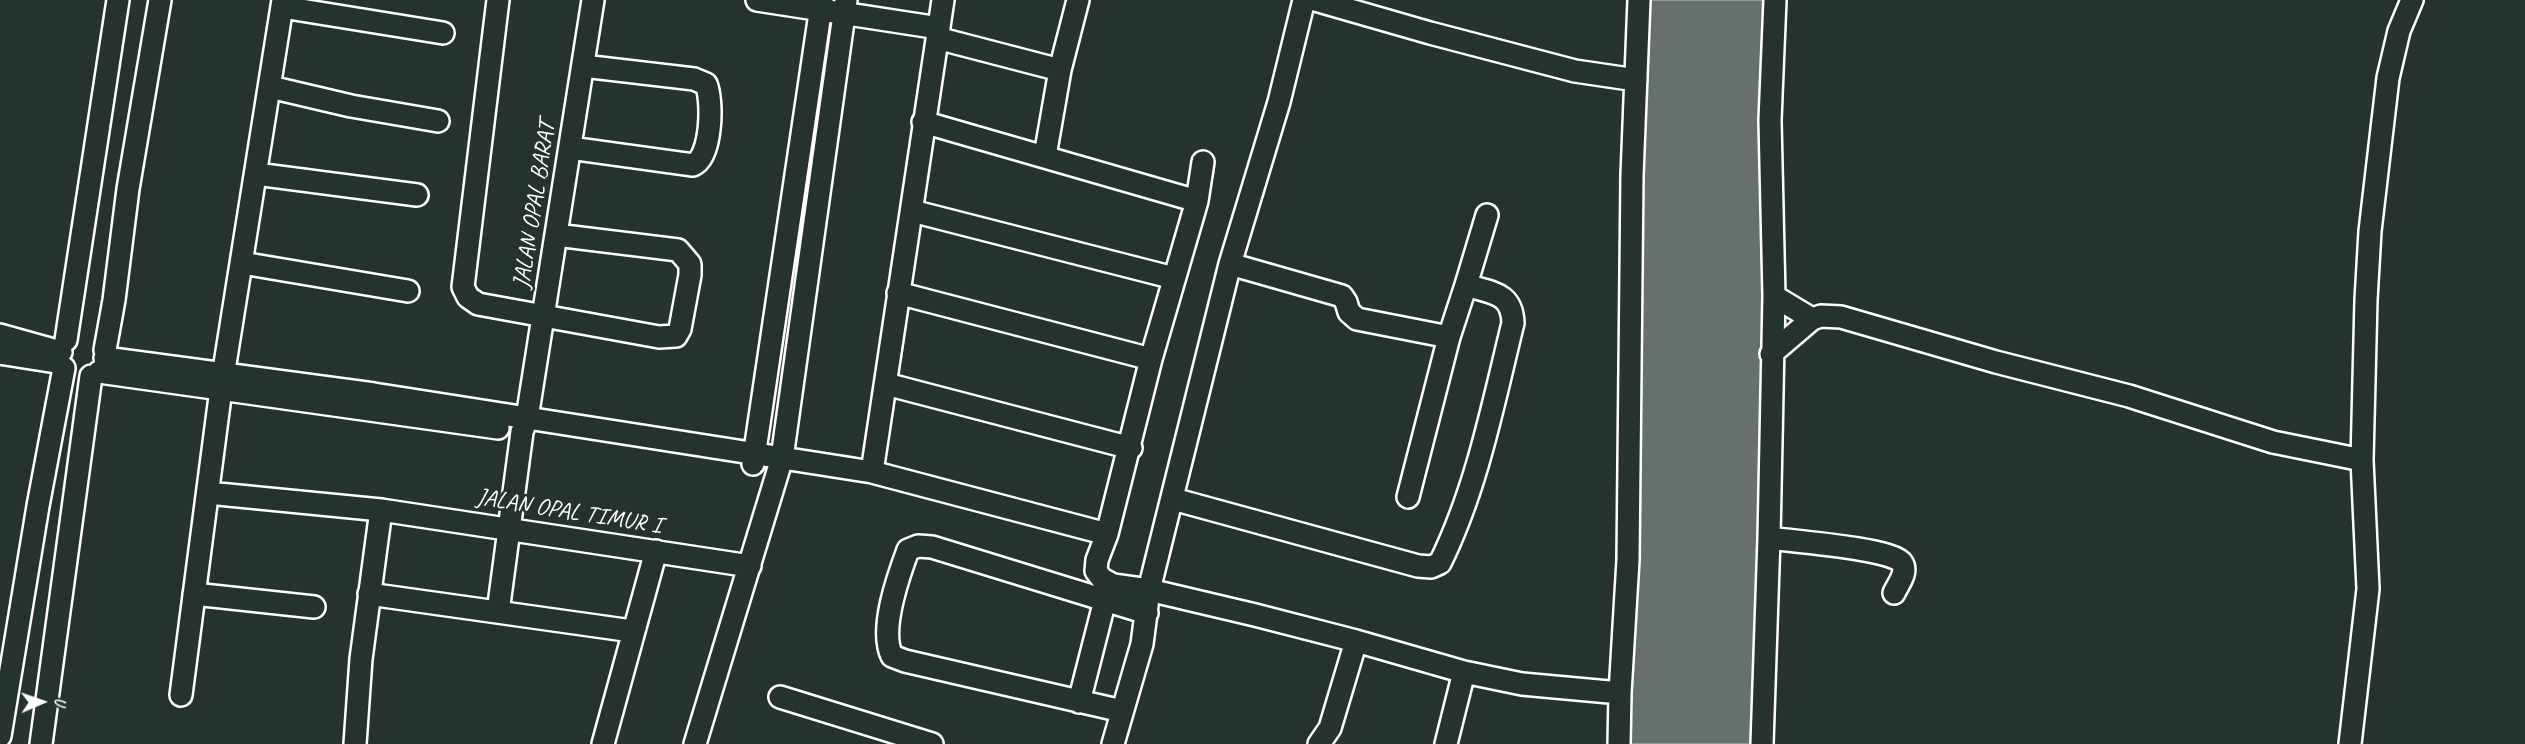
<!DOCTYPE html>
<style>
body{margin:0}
#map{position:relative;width:2525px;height:744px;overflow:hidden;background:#26332d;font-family:Caveat,sans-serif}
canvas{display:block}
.north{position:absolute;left:12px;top:672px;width:60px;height:60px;-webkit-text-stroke:4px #26332d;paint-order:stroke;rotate:88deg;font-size:16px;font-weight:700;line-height:24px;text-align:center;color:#fff}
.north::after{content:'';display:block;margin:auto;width:21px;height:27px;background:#fff;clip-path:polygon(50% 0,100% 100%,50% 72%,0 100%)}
</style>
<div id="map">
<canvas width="2525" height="744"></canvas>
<div class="north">U</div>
</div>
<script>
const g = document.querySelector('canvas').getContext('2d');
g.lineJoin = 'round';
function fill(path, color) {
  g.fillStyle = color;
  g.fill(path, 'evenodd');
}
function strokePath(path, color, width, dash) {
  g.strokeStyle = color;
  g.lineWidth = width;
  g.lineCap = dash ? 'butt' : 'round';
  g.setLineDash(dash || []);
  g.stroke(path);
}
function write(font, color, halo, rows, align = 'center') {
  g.font = font + ' Caveat,sans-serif';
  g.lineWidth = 5;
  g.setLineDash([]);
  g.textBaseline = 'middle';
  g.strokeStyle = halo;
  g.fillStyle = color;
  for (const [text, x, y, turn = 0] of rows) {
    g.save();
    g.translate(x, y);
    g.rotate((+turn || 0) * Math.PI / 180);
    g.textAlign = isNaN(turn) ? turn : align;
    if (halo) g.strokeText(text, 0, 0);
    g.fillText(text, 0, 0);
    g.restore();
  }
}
const water = new Path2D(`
 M1639,0H1775L1762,744H1619Z`);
fill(water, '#67706c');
strokePath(water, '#a4a9a7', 1.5);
const minor = new Path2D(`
 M498,0L463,287L468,297L478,304L659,337L676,336L680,329L690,275V264L678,250L556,235
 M757,0L939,28
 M1315,0L1430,33L1575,71L1636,80
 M282,7L443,33
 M937,38L1060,70
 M270,87L351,106L438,121
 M923,122L1197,201
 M570,148L693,165C712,157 713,100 706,84L694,79L583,66
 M1045,156L1060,70L1078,0
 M1203,162L1197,201L1151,359L1107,534L1097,560L1096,571L1102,579L1113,585L1149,590L1255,615L1356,641L1464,672L1522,684L1620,693
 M256,174L417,195
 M912,211L1174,278
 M242,263L408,291
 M1466,285L1487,215
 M898,293L1151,359
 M1774,296L1812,319
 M0,335L61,352
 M66,340L118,0
 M105,350L114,300L128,189L160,0
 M0,353L56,362
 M1771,354L1812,319L1821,316L1841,317L1996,362L2129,396L2273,442L2362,460
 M105,358L374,394L872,472L1107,534
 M99,372L498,428
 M886,384L1131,448
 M753,464L822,0
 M872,472L943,0
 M208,493L381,510L750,566
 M1408,497L1449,337
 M1173,499L1418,566L1431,567L1440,563C1477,488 1493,404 1513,323C1512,292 1491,293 1466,285L1449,337L1357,319L1349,312L1346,302L1342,296L1230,264
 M1769,538C1790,541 1895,549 1902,563C1908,573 1898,584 1894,593
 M194,594L314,607
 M369,594L632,631
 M498,612L522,432L527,418L593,0
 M181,695L221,389L283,0
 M780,697L932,744
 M1079,702L1105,600
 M1122,711L905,661L892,656C879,630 898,577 908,550L918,546L932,547L1147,613
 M0,736L38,506L64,368
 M41,744L91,376
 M355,744L361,659L381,510
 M603,744L656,551
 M695,744L782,458L846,0
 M1113,744L1142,644L1149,590L1230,264L1279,102L1304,0
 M1319,744L1330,728L1356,641
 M1446,744L1464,672
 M1619,744L1620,693L1628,560L1632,175L1639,0
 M1762,744L1769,538L1774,296L1770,120L1775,0
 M2350,744L2368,589L2362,460L2366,300L2370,231L2388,78L2399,31L2412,0`);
strokePath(minor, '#fff', 26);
strokePath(minor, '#26332d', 21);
write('24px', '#fff', '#26332d', [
 ["JALAN OPAL BARAT",535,205,-81],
 ["JALAN OPAL TIMUR I",569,512,9]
]);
</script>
